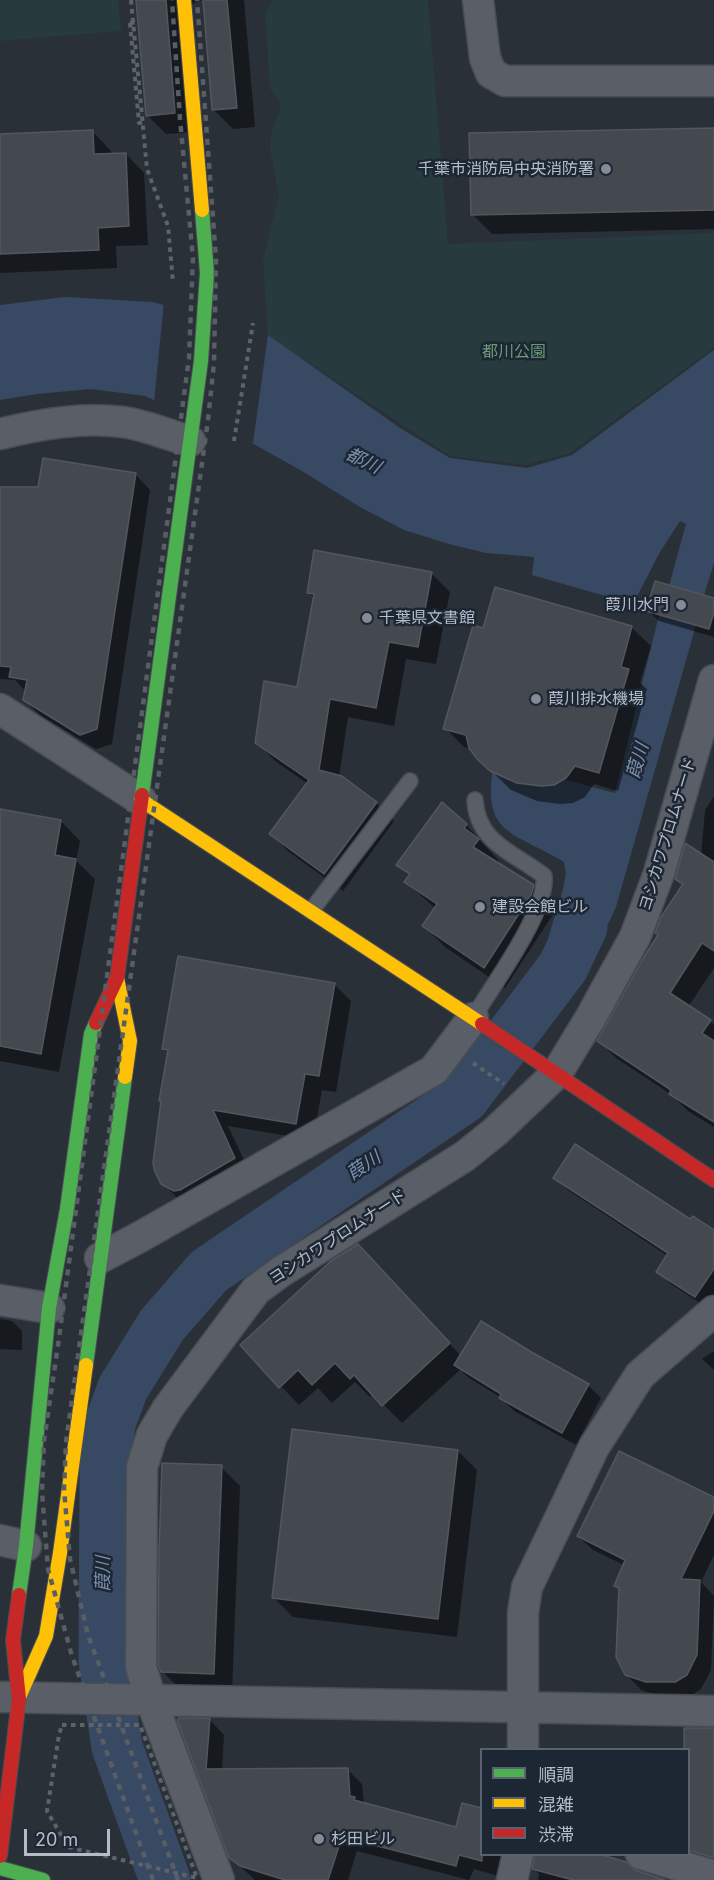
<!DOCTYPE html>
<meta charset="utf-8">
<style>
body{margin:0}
#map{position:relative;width:714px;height:1880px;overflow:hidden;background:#2a3038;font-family:Inter,"Noto Sans JP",sans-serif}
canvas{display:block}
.legend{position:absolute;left:480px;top:1748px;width:210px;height:108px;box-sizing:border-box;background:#1d2633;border:2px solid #59626f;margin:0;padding:8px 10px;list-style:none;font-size:18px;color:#b4bcc9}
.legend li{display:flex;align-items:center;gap:12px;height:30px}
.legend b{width:30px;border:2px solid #59626f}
.scale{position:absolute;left:24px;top:1829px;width:86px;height:27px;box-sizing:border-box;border:3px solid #b4bcc9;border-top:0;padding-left:8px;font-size:18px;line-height:21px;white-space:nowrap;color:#b4bcc9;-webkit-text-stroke:4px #1d2633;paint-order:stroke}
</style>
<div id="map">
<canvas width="714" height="1880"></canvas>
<ul class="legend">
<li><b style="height:8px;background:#4caf50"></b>順調</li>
<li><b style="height:8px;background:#ffc107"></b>混雑</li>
<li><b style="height:8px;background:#c62828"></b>渋滞</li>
</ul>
<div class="scale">20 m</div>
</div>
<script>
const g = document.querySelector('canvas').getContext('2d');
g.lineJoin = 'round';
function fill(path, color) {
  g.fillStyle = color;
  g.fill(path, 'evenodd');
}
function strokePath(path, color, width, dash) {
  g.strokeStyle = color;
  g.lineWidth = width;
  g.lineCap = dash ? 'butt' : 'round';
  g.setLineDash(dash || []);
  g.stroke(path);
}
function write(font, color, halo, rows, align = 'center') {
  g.font = font + ' Inter,"Noto Sans JP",sans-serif';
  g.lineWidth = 5;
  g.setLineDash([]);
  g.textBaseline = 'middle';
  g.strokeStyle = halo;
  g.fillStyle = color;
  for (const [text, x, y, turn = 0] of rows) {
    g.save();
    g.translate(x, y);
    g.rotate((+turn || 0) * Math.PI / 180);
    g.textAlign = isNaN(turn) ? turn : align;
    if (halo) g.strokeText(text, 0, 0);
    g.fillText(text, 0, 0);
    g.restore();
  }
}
fill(new Path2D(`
 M0,0H118L121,31L0,41Z
 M273,0H428L448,244L714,233V348L570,453L526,465L450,456L268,336L263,261L279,194L270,149L271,134L280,110L279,100L270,89L265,12Z`), '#273a3e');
fill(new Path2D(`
 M65,297L153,302L268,335L400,428L450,458L527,468L572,455L714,350V563L704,595L669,586L686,524L680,521L660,552L633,604L532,575L534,557L486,553L449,544L404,530L360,507L302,471L250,442L145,396L91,389L37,394L0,400V305Z
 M659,615L696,625L616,907C602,940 583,967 562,996L534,977L546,956L549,935L562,893L566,874L564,862C511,830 481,836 494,761L615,793Z`), '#384963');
fill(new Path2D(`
 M164,301L268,335L253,443L154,403Z`), '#2a3038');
fill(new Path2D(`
 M137,0H202L192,4L193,132L166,134L147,115Z
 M204,0H244L255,127L233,129L214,110Z
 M714,130V229L492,234L473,215Z
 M93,132L111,151L112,155L126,154L144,173L148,245L116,246L117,268L0,273V136Z
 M135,474L150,490L112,744L96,749L40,715L24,700L26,692L15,680L0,679V489H40Z
 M431,573L450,592L436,664L406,659L394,726L348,717L339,777L376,803L394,821L343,891L289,852L271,834L308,784L275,761L257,742L298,689L315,599L308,592Z
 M714,600V637L659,621L648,611Z
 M632,628L651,646L640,683L647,689L618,791L594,784L585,797L573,803L560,804L537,801L511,790L479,759L472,749L464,747L445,728L484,630Z
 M714,796V968L688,1007L714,1024V1127L688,1111L672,1095L616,1058L599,1041L660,936L684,885L677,879L701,856L705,810Z
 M0,810L61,821L80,841L76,861L95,879L59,1072L0,1061Z
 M466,825L499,861L497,864L533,887L554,908L552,916L505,988L445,947L424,926L436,909L406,882L410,876L398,865Z
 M334,984L351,1001L336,1092L322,1090L313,1140L228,1126L251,1175L180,1201L163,1183L169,1054L164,1049Z
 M555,1178L714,1231V1301L709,1309L671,1284L658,1271L668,1256L568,1190Z
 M377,1265L461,1356L532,1354L588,1385L601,1398L576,1445L514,1411L500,1397L469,1378L460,1370L402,1423L373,1394L370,1397L355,1382L332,1403L318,1388L299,1405L242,1345Z
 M0,1319L12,1321L22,1331V1350L0,1349Z
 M714,1351V1370L702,1359Z
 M458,1451L477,1470L457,1637L293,1617L274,1598Z
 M221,1467L240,1486L232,1692L181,1690L162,1671Z
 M714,1499V1555L701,1582L714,1596L711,1670L701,1689L690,1696L662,1697L641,1690L626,1674L620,1590L616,1585L624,1565L593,1550L578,1536Z
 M179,1720H210L224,1735L222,1770L347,1769L362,1784L364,1804L482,1854H524L509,1879L474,1869L469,1880L357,1851L348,1880H255L230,1857Z
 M714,1728V1867L688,1853V1750H686L685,1729Z
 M534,1868L635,1872L662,1880H538L539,1874Z`), '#0007');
strokePath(new Path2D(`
 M165,1880L117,1747L104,1661L105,1469L110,1423L123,1388L162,1325L209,1271L464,1098L563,967L582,927`), '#384963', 51);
const building = new Path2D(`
 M136,0H166L175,113L146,116Z
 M203,0H227L237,108L212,110Z
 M714,128V210L471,215L469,133Z
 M93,130L94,154L126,153L129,226L98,228L99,250L0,254V134Z
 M43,458L136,473L97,729L80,735L23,700L27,680L9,677L11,667L0,666V487H38Z
 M314,550L432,572L418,647L389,642L376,708L330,699L319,770L342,776L377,802L324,874L269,834L309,780L255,743L264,681L297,687L314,594L307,593Z
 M655,581L714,598V612L709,629L646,611Z
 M495,587L632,626L621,667L629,669L599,773L575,766L566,778L554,785L541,786L517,783L490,771L478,760L469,748L466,735L443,729L473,625L483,628Z
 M442,802L467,824L464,828L479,839L473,847L534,885L531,895L484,968L422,926L437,904L404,882L410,874L396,865Z
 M0,809L61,820L55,855L76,859L41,1054L0,1046Z
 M685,843L714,862V951L702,943L670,993L711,1020L702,1033L714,1041V1122L669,1094L671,1090L597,1041L644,957L658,935L655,933L661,917L683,884L675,879Z
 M178,956L335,983L319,1076L305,1074L296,1124L213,1110L235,1158L180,1190L174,1191L161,1184L155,1172L153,1163L161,1101H159L168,1050L162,1049Z
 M575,1144L690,1219L693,1216L714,1230V1269L695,1297L656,1272L668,1253L553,1178Z
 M358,1244L450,1343L382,1406L354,1375L350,1379L335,1363L312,1385L298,1370L279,1388L240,1345L331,1261Z
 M481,1321L533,1353L589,1384L562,1433L499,1398L501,1394L454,1365Z
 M292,1429L458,1450L438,1619L272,1598Z
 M619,1451L714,1497V1511L681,1579L700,1580L697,1655L687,1675L675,1682H646L625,1675L616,1657L619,1588L614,1586L625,1560L577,1536Z
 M162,1463L222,1465L214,1674L161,1672L158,1664L159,1552Z
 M179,1718H210L206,1769L348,1768L350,1796L355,1797L354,1800L456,1827L462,1803L482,1808V1861L459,1855L456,1866L342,1837L328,1880H285L240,1866L229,1858L177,1720Z
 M684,1728H714V1858L688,1850V1749H684Z
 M535,1854H599L626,1862L635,1870L665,1880H573L532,1869Z`);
fill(building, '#444950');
strokePath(building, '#52575f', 1.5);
const lane = new Path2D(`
 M311,911L410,781
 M473,1018C492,986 548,911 544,876C515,853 477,843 475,800`);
const street = new Path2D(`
 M478,0L485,58L491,73L505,81H714
 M0,434C41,424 81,417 123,422C145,425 168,435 190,441
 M0,709L141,800
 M100,1258L138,1238L434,1070L473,1018
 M0,1300L49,1308
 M0,1540L26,1546
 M0,1697L714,1711
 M523,1750V1613L527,1587L594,1447L640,1375L714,1311
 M641,1854L714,1876
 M219,1880L151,1700L141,1667L142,1467L152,1435L168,1408L256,1290L282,1271L465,1156L496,1131L557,1073L591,1017L635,937L659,873L714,680
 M512,1880L518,1854`);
const fast = new Path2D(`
 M142,795L201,361L207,273L202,210
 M86,1365L125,1077
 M19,1595L26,1546L49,1308L67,1209L91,1034L96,1023
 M0,1868L43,1880`);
const slow = new Path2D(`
 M184,0L202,210
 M141,800L482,1024
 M117,978L130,1041L125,1077
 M20,1695L46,1636L60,1553L86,1365`);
const jam = new Path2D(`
 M96,1023L117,978L142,795
 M482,1024L714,1180
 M0,1856L19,1699L13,1640L19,1595`);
strokePath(lane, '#484c53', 18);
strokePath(street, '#484c53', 33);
strokePath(fast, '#484c53', 16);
strokePath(slow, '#484c53', 16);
strokePath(jam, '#484c53', 16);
strokePath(new Path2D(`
 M131,0L147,169L168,226L173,282
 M130,23L139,123L143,122
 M234,441L253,323
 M473,1063L504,1084
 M62,1725H140L197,1878L68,1847L47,1811L59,1735Z`), '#5d636a', 4, [4.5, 4.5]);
strokePath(lane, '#5a5e66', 15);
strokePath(street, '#5a5e66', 30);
strokePath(fast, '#4caf50', 14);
strokePath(slow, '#ffc107', 14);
strokePath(jam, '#c62828', 14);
strokePath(new Path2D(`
 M153,1880L72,1656L48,1569L42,1492L44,1441L59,1338L189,358L193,258L180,119L172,0
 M178,1880L88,1635L70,1559L64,1489L66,1442L208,420L214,363L216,259L197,0`), '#595d64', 4.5, [6, 6]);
strokePath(new Path2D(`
 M130,23L138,22`), '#5d636a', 4, [4.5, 4.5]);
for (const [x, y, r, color] of [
 [606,169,6,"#848b96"],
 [681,605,6,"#848b96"],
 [367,618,6,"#848b96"],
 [536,699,6,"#848b96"],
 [480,907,6,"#848b96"],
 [319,1839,6,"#848b96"]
]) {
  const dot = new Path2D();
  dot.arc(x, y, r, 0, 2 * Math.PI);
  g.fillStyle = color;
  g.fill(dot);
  strokePath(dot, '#1d2633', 2);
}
write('16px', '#b4bcc9', '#1d2633', [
 ["千葉市消防局中央消防署",594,169,"right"],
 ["葭川水門",669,605,"right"],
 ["千葉県文書館",379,618],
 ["葭川排水機場",548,699],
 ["建設会館ビル",492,907],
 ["杉田ビル",331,1839]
], 'left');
write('16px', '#6b9a76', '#1d2633', [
 ["都川公園",514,352]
]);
write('16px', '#b4bcc9', '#1d2633', [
 ["ヨシカワプロムナード",668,834,-73],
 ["ヨシカワプロムナード",338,1237,-33]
]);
write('italic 18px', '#7c92b1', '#1d2633', [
 ["都川",363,461,26],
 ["葭川",638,761,-74],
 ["葭川",364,1166,-34],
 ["葭川",104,1574,-90]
]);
</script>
